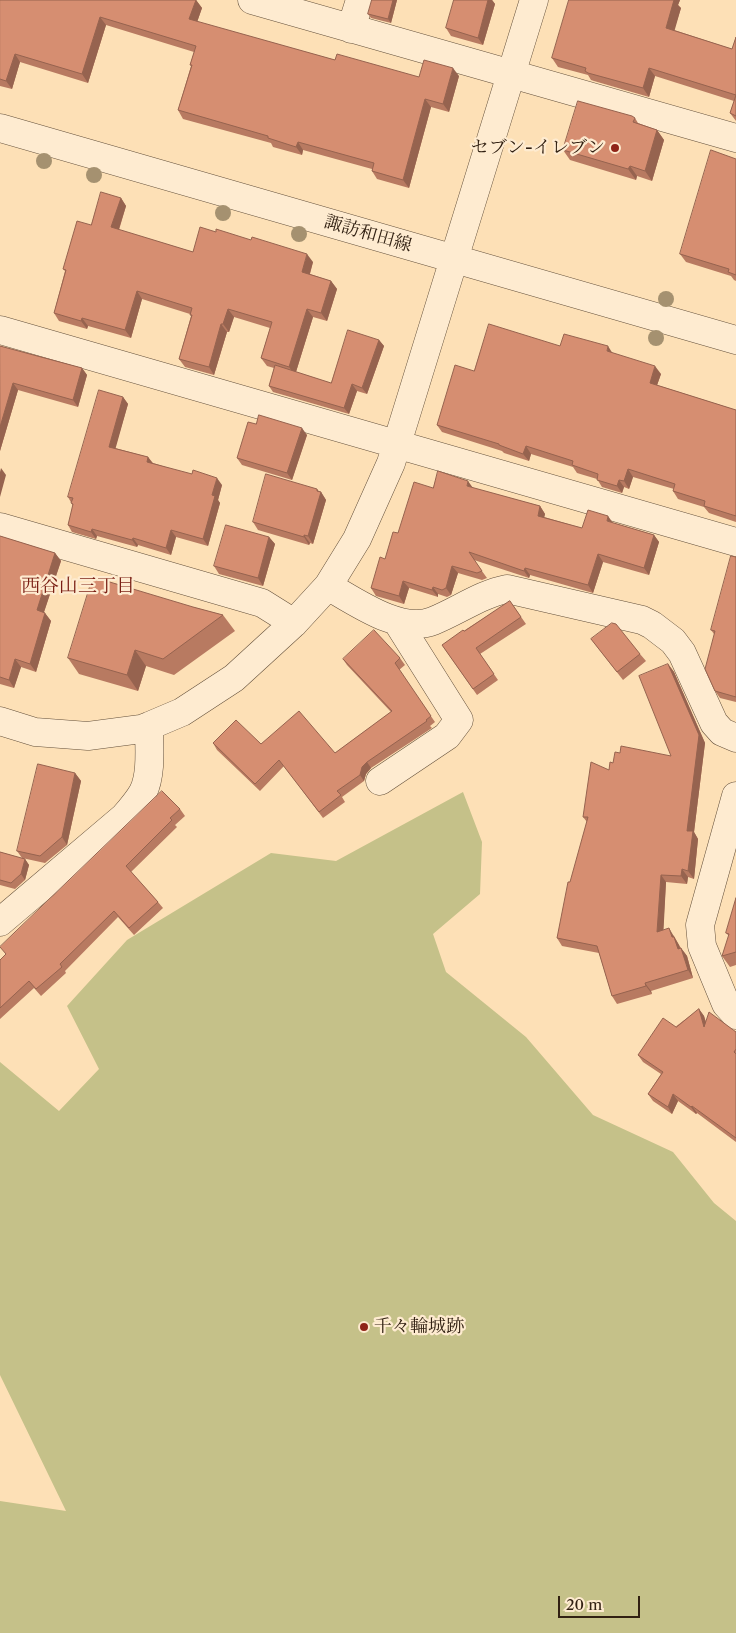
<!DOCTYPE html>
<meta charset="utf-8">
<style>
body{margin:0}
#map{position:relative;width:736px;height:1633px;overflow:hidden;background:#fde0b6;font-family:"Libre Caslon Text",serif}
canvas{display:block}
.scale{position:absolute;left:558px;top:1596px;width:82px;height:22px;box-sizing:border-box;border:2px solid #312012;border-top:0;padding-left:6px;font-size:15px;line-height:18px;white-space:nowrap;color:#312012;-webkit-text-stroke:4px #feebd0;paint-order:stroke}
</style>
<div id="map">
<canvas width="736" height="1633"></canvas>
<div class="scale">20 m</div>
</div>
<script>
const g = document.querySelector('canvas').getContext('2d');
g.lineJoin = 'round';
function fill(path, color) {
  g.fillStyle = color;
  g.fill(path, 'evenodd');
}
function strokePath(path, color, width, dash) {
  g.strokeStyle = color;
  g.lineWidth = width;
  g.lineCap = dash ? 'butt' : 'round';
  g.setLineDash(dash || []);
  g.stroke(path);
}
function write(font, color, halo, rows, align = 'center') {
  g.font = font + ' "Libre Caslon Text","Noto Serif JP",serif';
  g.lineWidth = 4.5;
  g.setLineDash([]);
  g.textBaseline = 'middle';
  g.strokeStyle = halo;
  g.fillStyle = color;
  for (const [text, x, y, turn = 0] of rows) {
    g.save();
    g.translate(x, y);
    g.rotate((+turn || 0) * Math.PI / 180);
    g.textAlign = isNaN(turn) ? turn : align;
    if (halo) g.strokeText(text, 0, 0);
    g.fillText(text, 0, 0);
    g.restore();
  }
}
fill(new Path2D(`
 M463,792L482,842L480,894L433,934L446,972L526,1037L593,1115L673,1152L714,1203L736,1221V1633H0V1501L66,1511L0,1375V1062L59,1111L99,1069L67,1006L127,940L271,853L336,861Z`), '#c5c189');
const minor = new Path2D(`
 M252,0L736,138
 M351,29L360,0
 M0,128L736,340
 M0,330L736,542
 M0,527L262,603L294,623
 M328,586C356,602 401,634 433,621C458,611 481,594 507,589L642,620L652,625L673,641L682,653L714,723L722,732L736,738
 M0,721L35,732L88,736L141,729L149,726L182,712L234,678L294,623L328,586L357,539L391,463L534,0
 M380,781L447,736L459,720L398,623
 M736,796L700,925L702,946L726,1004L736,1015
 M0,922L124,817C131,809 138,801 143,792C152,774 149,746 149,726`);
strokePath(minor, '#64503b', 29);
strokePath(minor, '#feebd0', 28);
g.fillStyle = '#a59170';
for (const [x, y] of [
 [44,161],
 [94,175],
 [223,213],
 [299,234],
 [666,299],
 [656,338]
]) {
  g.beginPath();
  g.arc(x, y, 8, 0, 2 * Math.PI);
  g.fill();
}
fill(new Path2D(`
 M0,0H196L202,8L197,22L335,60L419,77L459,76L449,112L431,107L409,188L377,179L372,171V169L303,150L302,155L273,147L271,143L183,119L178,110L191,66L190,65L194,52L106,25L88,83L20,62L12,89L0,86Z
 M372,0H397L391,23L371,18L368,14Z
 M454,0H492L495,4L483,45L451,36L446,28Z
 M569,0H680L678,5L681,8L674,30L732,49L736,37V121L730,113L734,101L655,76L649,97L594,81L591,80L588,75L558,67L552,58Z
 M635,118L638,123L657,130L664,140L652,181L637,176L636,180L570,160L563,150Z
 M736,159V281L734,280L731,276L686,262L680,254Z
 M121,198L126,206L119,230L193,252L313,262L310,274L331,281L337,289L327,321L313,317L296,372L331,383L379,340L384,346L367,394L357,391L349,414L273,392L269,386L274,368L267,366L261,358L270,328L234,317L229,332H227L214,375L185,367L179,359L191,316L190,314L142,299L131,338L88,326L87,329L59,321L54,313L65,271L63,269L91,225Z
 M0,346L82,368L87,375L78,407L18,390L0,451Z
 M560,346L613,353L661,374L657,385L736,410V522L709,513L704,507L678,499L673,491L674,489L633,477L629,489L624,487L622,493L602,487L597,479L577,473L573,467L531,454L529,461L504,453L502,451L442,432L437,425L474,371Z
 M123,397L128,404L115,448L148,457L153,463L222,485L218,500L220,503L208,546L176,537L171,555L138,545L137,547L97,536L96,539L72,532L68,525L73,506L68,497Z
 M256,424L307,435L292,480L242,465L237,458Z
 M433,488H473L540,506L545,514L544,517L582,528L613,523L654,535L659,542L649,575L603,562L593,593L530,575L529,578L526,577L474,560L487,578L482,580L458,573L451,595L447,597L438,594V597L409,588L404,604L376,596L371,588L398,533Z
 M319,491L321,492L326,500L313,544L310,543L309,545L258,530L253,522Z
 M0,536L55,553L61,561L44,612L51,621L36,672L21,667L14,688L0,684Z
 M269,537L275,544L263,586L219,574L214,566Z
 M736,557V702L720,698L715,691L714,634L711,630Z
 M510,601L526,624L480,654L498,680L477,695L442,645Z
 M193,607L223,615L235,631L174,675L146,666L138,691L79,674L68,658Z
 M591,639L640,654L646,661L623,680Z
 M400,658L405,665L399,670L435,722L430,726L432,728L371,768L366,774L364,781L342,797L345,802L323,818L284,766L260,791L217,750L213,743L261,744L335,753L391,712L347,665L343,659Z
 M668,664L674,672L705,743L694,832L698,839L694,879L688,877L687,884L666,882L663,930L674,936L679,945L681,948L687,956L693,978L651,991L652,994L617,1004L612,996L599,953L562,946L557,938L587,822L583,817L609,770L620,753L671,756Z
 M75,773L81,781L67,845L45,863L22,858L17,851Z
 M180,809L185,816L175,825L177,827L131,872L158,902L163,908L134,935L118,917L65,971L66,973L41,996L34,988L0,1019V960Z
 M0,852L25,859L29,865L25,880L15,889L0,885Z
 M736,898V965L730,967L722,956L729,936L726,933Z
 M699,1009L704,1016L706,1022L736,1032V1142L697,1113L696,1114L678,1101L672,1114L653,1101L648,1094L661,1074L643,1062L638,1055Z`), '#b87a61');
fill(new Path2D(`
 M196,0L202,8L195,28L189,19Z
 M393,0H397L391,23L388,19Z
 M488,0H492L495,4L483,45L478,38Z
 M673,0H680L678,5L681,8L673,36L666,28Z
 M100,17L106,25L88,83L82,74Z
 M15,54L20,62L12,89L6,81Z
 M453,68L459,76L449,112L443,104Z
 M649,68L655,76L649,97L643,88Z
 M425,99L431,107L409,188L403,180Z
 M657,130L664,140L652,181L645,171Z
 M298,142L303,150L302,155L296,147Z
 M630,166L637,176L636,180L628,169Z
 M121,198L126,206L117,235L111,227Z
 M307,254L313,262L308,280L302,272Z
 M331,281L337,289L327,321L321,313Z
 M137,291L142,299L131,338L125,330Z
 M228,309L234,317L229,332L223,324Z
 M307,309L313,317L295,375L289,367Z
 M82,318L88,326L87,329L81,321Z
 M221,324L227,332L214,375L209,367Z
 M379,340L384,346L367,394L362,388Z
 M608,346L613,354L607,351Z
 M655,366L661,374L655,391L650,383Z
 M82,368L87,375L78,407L73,400Z
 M13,383L18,390L0,451V427Z
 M352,384L357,391L349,414L344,408Z
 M123,397L128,404L114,454L109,447Z
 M302,428L307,435L292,480L287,473Z
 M526,446L531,454L529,461L523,454Z
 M148,457L153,464L147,462Z
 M1,468L6,475L0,497V472Z
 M628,469L633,477L629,489L624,481Z
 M217,478L222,485L218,500L220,503L208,546L203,539L212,495Z
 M619,480L624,487L622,493L617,486Z
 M468,481L473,488L467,486Z
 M317,489L321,494V492L326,500L313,544L308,536Z
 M540,506L545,514L543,523L538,516Z
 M608,516L613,523L607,521Z
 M92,529L97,536L96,539L91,532Z
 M171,530L176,537L171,555L166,548Z
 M304,535L310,543L309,545L304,537Z
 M654,535L659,542L649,575L644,568Z
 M269,537L275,544L263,586L258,578Z
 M133,538L138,545L137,547L132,540Z
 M55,553L61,561L42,618L37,610Z
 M598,554L603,562L593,593L588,585Z
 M452,566L458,573L451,595L446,588Z
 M525,568L530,575L529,578L524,571Z
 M403,581L409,588L404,604L399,596Z
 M433,587L438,594V597L432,590Z
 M45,613L51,621L36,672L30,664Z
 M135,650L146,666L138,691L127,675Z
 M15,659L21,667L14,688L9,680Z
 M668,664L674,672L705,743L694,832L698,839L694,879L688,871L687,831Z
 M367,762L371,768L366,774L364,781L360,775L362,767Z
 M75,773L81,781L67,845L62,837Z
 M25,859L29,865L25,880L21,874Z
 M682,869L688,877L687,884L681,876Z
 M661,875L666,882L663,940L657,932Z
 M669,928L679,945L683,957L678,949L672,937Z
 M681,948L687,956L693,978L688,970Z
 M645,983L651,991L652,994L646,986Z
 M699,1009L704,1016L709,1034L704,1027Z
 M673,1094L678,1101L672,1114L668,1107Z
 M692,1106L697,1113L696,1114L691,1107Z`), '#96634f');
const building = new Path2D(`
 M0,0H196L189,19L335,60L337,54L419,77L424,60L453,68L443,104L425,99L403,180L372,171L374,163L298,142L296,147L268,138V136L178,110L192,65H190L196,46L100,17L82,74L15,54L6,81L0,79Z
 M372,0H393L388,19L368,14Z
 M454,0H488L478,38L446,28Z
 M569,0H674L666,28L732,49L736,37V116L730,113L736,95L649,68L643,88L588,73L585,71L586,68L552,58Z
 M578,101L632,116L635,118L633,122L657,130L645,171L630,166L628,169L563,150Z
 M711,150L736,159V275L728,272L729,269L680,254Z
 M101,192L121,198L111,227L193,252L200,227L216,232V229L251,240L252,237L307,254L302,272L331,281L321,313L307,309L289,367L261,358L272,322L228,309L223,324H221L209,367L179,359L192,315H190L192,308L137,291L125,330L82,318L81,321L54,313L66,270L63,269L77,221L91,225Z
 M489,324L560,346L564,334L608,346L607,351L655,366L650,383L736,410V516L704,506L705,501L673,491L675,484L628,469L624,481L619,480L617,486L597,480L598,474L572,465L573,461L526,446L523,454L499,445V444L437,425L455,365L474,371Z
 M348,330L379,340L362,388L352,384L344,408L269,386L275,365L331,383Z
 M0,346L82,368L73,400L13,383L0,427Z
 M99,390L123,397L109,447L148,457L147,462L192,474L193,470L217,478L212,495L215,496L203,539L171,530L166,548L133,538L132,540L92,529L91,532L68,525L73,504L71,503L73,498L68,497Z
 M259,415L302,428L287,473L237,458L248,422L256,424Z
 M438,471L468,481L467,486L540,506L538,516L582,528L588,510L608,516L607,521L654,535L644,568L598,554L588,585L525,568L524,571L521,570L469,552L482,571L477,573L452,566L446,588L442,590L433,587L432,590L403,581L399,596L371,588L380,557L385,559L393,532L398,533L414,482L433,488Z
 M266,474L317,489V491L321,492L308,536L304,535V537L253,522Z
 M226,525L269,537L258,578L214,566Z
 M0,536L55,553L37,610L45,613L30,664L15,659L9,680L0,677Z
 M731,556L736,557V697L715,691L705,669L715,631L711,630Z
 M93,577L193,607L223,615L163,659L135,650L127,675L68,658Z
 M510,601L521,617L476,648L494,674L473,689L442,645L463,630L464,631Z
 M612,623L616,624L640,654L617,672L591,639Z
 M374,630L400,658L395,663L431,716L426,720L427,721L367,762L362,767L360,775L337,791L341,795L319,812L279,760L255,784L213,743L236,720L261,744L299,711L335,753L392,711L343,659Z
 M668,664L699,735L687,831H693L688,871L682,869L681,876L661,875L657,932L669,928L672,937H674L678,949L681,948L688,970L645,983L646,986L612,996L597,946L557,938L568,882H570L588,817H583L591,762L609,770L610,762L613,763L615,752L620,753L621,746L671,756L639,676Z
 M38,764L75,773L62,837L40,856L17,851Z
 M162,791L180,809L170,818L172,820L126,866L158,902L129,928L114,911L60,964L62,967L36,989L29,981L0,1008V960L6,954L0,947Z
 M0,852L25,859L21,874L11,883L0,880Z
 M736,898V952L722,956L729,934L726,933Z
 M699,1009L704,1027L709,1012L736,1032V1049L734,1052L736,1054V1138L692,1106L691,1107L673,1094L668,1107L648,1094L663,1072L638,1055L663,1018L676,1027Z`);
fill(building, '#d68e71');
strokePath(building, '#96634f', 1);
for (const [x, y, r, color] of [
 [615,148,5,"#8f2418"],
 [364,1327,5,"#8f2418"]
]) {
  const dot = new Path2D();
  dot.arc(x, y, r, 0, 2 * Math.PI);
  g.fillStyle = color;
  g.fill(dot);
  strokePath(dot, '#feebd0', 2);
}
write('18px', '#312012', '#feebd0', [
 ["セブン-イレブン",605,148],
 ["千々輪城跡",374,1327,"left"]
], 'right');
write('18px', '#312012', '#feebd0', [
 ["諏訪和田線",368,234,16]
]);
write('19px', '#7a1f14', '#feebd0', [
 ["西谷山三丁目",78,587]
]);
</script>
